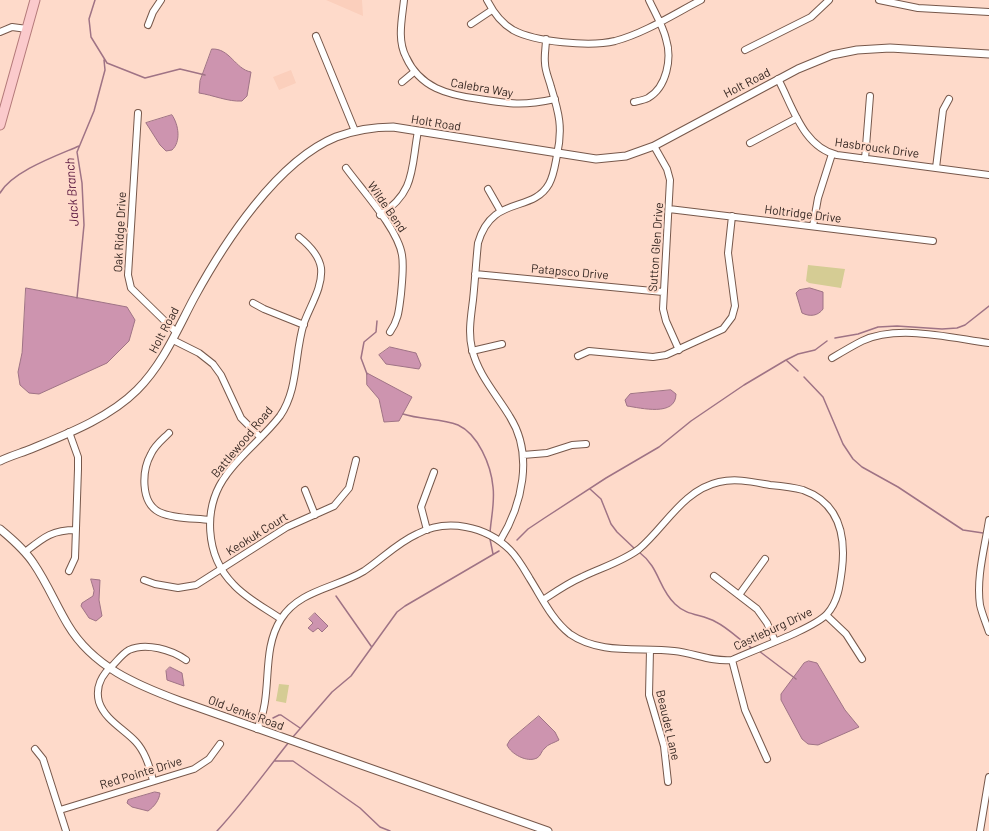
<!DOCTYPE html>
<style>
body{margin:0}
canvas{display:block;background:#fedaca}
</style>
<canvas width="989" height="831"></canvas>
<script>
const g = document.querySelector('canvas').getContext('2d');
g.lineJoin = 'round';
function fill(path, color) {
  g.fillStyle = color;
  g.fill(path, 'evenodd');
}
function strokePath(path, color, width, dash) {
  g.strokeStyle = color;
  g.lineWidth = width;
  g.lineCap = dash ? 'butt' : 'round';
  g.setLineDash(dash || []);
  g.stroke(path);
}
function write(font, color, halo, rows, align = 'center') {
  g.font = font + ' Barlow,sans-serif';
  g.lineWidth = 4;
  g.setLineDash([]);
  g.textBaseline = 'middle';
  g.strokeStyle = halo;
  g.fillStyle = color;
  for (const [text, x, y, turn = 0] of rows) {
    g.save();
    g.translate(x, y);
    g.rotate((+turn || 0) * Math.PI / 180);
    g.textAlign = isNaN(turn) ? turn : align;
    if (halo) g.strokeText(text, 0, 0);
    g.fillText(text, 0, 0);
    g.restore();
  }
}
fill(new Path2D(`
 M326,0H362L363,16Z
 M291,70L296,83L279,90L273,77Z`), '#fbcfbc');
fill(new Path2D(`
 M808,265L845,269L841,288L809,283L806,281Z
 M279,684L289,685L286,703L276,701Z`), '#d5cc94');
const water = new Path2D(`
 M212,49C230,48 235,69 251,72L247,96L242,101C228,102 213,95 199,93L200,81Z
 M172,115C179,125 181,142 172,150L166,151L160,145L146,123Z
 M26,288L127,307L135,320L129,341L107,363L39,394L29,393L20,385L18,372L22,353Z
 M810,288L823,292V309C818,316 810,317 802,313L796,293L799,290Z
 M390,347L416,353L421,365L419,369L386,364L379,355Z
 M367,373L412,397L399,421L384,422L379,399L367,385Z
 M671,390L676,394C676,417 641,408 627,406L625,400L630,394Z
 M91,579L100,580L99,600L102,616L96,621L89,618L81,606L82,603L93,596L94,591Z
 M315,613L328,626L322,632L318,628L313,632L308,628L313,623L309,619Z
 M809,661L817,663L845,710L859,727L818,745L808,744L802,739L781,700V694L804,663Z
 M170,667L182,673L184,686L167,680L166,671Z
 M539,716L555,732L559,740C554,743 548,744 545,748C541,751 541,756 537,758C527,763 511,754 507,745L510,740Z
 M155,792L160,793C159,800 155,806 148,811L132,807L127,803L128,800Z`);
fill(water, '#cd94af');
strokePath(water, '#9f7385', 1);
strokePath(new Path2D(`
 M95,0L89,19L91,37L107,63L145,78L180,69L205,75
 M0,193C13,171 56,156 79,146
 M77,298L84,225L82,183L77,152L94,111L105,70L104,60
 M835,338L858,334L878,327L897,326L942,329L957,328L965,325L989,306
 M786,360L798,371
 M367,374L361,358L364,342L376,332L377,321
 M804,377L823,397L843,444L853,459L862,467L898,487L963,530L983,533
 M403,414C421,420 441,418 458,425C478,434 491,465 493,487C495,502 491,518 490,533
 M590,489L601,499L611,524L617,532L636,550
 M490,539L493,554
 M517,540L528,529L543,519L606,478L659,447L691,421L744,385L786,360L798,354L815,350L827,341
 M639,552C660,568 658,588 675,604C687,616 702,614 716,622C730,629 740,641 753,649
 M336,596L371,646
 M759,651L796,679
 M273,718L279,715H281L300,728
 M292,738L332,692L351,676L397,612L405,606L499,551
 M274,761H293L360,808L380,827L390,831
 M217,831C243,803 265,772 289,742`), '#9f7385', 1.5);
const minor = new Path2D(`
 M404,0C402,19 397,40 406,57C420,88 448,95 479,99C510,104 523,106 555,99
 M487,0C493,12 501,23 513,30C535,42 590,47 615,41C645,33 674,14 701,0
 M879,0L918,8L989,12
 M471,24L492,10
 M148,25L153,12L161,0
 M0,32L12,27L27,29
 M316,36L355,131
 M745,50L811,17L829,0
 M778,79C793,107 803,147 837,155L989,175
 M402,82L414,72
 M634,102C638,101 644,100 648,98C667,87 672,58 666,39C663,26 655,13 649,0
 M138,113L128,275L131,288L176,332
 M750,143L797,118
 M654,146L667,169L670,180L663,309L666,321L679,350
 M865,159L870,96
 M346,168C362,190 398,229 402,255C404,267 402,281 401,294C399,309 399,319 390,332
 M936,168L943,110L949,99
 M488,189L500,210
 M669,209L933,241
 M380,215C416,192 411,168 418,131
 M813,226L818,198L832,154
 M475,274L663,292
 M253,303L264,309L304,325
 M173,340L199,353L213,364L221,375L241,418L260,437
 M472,351L502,344
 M578,356L589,351L653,357L666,355L723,329L732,317L735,306L728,253L732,216
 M832,358C842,352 852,346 862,341C898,324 951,338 989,343
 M69,432L78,457V469L75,558L69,571
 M169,433C162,440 155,445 151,454C142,470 140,502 159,512C173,519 195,518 210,520
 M523,455L547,453L572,445L586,444
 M305,490L315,515
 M989,520C985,547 976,577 980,605C982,614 986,623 989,632
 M427,530L421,507L434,472
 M500,541C522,505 534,455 510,417C497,395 478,375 472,349C468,333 471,316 473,300C475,281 476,262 478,243C492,194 532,214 549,184C554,175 555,165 557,155C563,128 559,113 551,87C549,79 545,71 545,63C544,55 546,47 546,39
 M25,552C44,537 52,530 76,530
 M714,576L757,609L767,623L775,641
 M144,580L155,584L178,588L196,585L287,527L334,506L349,488L356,460
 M739,595L765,559
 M826,615L846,634L862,659
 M281,619C265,608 247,599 234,585C205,556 202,507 227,474C242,453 264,437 280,416C299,388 294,354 304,323C310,306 323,287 321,268C319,255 309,245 299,237
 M650,650L649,695L664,746L668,782
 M732,660L745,710L767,759
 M257,729C274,694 260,652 281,619C299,590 336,588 364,571C382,559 397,543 417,534C447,518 486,526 510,550C518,558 524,569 530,579C542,598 552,620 570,634C600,655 640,647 674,651C694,653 711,662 732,660C753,650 813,629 827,614C838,602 840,585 842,569C846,535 839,503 803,490C792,487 781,486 770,485C753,482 736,478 719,482C683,490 665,527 639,549C622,562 600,568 582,577C568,583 555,592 543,600
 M35,749L43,759L66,831
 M153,781C150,767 146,753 136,742C124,729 105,720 99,702C95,687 102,674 113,665C118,660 122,654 129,650C146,642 172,650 186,660
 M60,810L194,769L209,759L220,744
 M980,831L989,777`);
const tertiary = new Path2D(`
 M0,461C10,456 21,453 31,449C67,434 109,418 137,390C163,364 177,330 194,298C224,243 277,161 336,137C355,130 373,127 393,127L596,159L626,156L654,146L798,69L832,55L857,50L890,48L989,54
 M0,529C12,539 25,550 34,564C47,583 56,605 68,625C93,667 137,685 180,701L548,831`);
const primary = new Path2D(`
 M0,125L35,0`);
strokePath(minor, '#77584b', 8);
strokePath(tertiary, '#77584b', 9);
strokePath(primary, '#b47a7a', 11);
strokePath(minor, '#fff', 6);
strokePath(tertiary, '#fff', 7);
strokePath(primary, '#fbcacc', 9);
write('12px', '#352722', '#fedaca', [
 ["Holt Road",747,83,-27],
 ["Calebra Way",482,88,10],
 ["Holt Road",436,123,9],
 ["Hasbrouck Drive",877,148,8],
 ["Wilde Bend",387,207,55],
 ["Holtridge Drive",803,214,7],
 ["Oak Ridge Drive",120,232,-87],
 ["Sutton Glen Drive",656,247,-86],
 ["Patapsco Drive",570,272,5],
 ["Holt Road",164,330,-62],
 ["Battlewood Road",242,442,-50],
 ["Keokuk Court",257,534,-32],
 ["Castleburg Drive",773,629,-25],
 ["Old Jenks Road",246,713,20],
 ["Beaudet Lane",668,725,77],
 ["Red Pointe Drive",141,773,-17]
]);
write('italic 13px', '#5c1940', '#fedaca', [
 ["Jack Branch",72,192,-94]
]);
</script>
